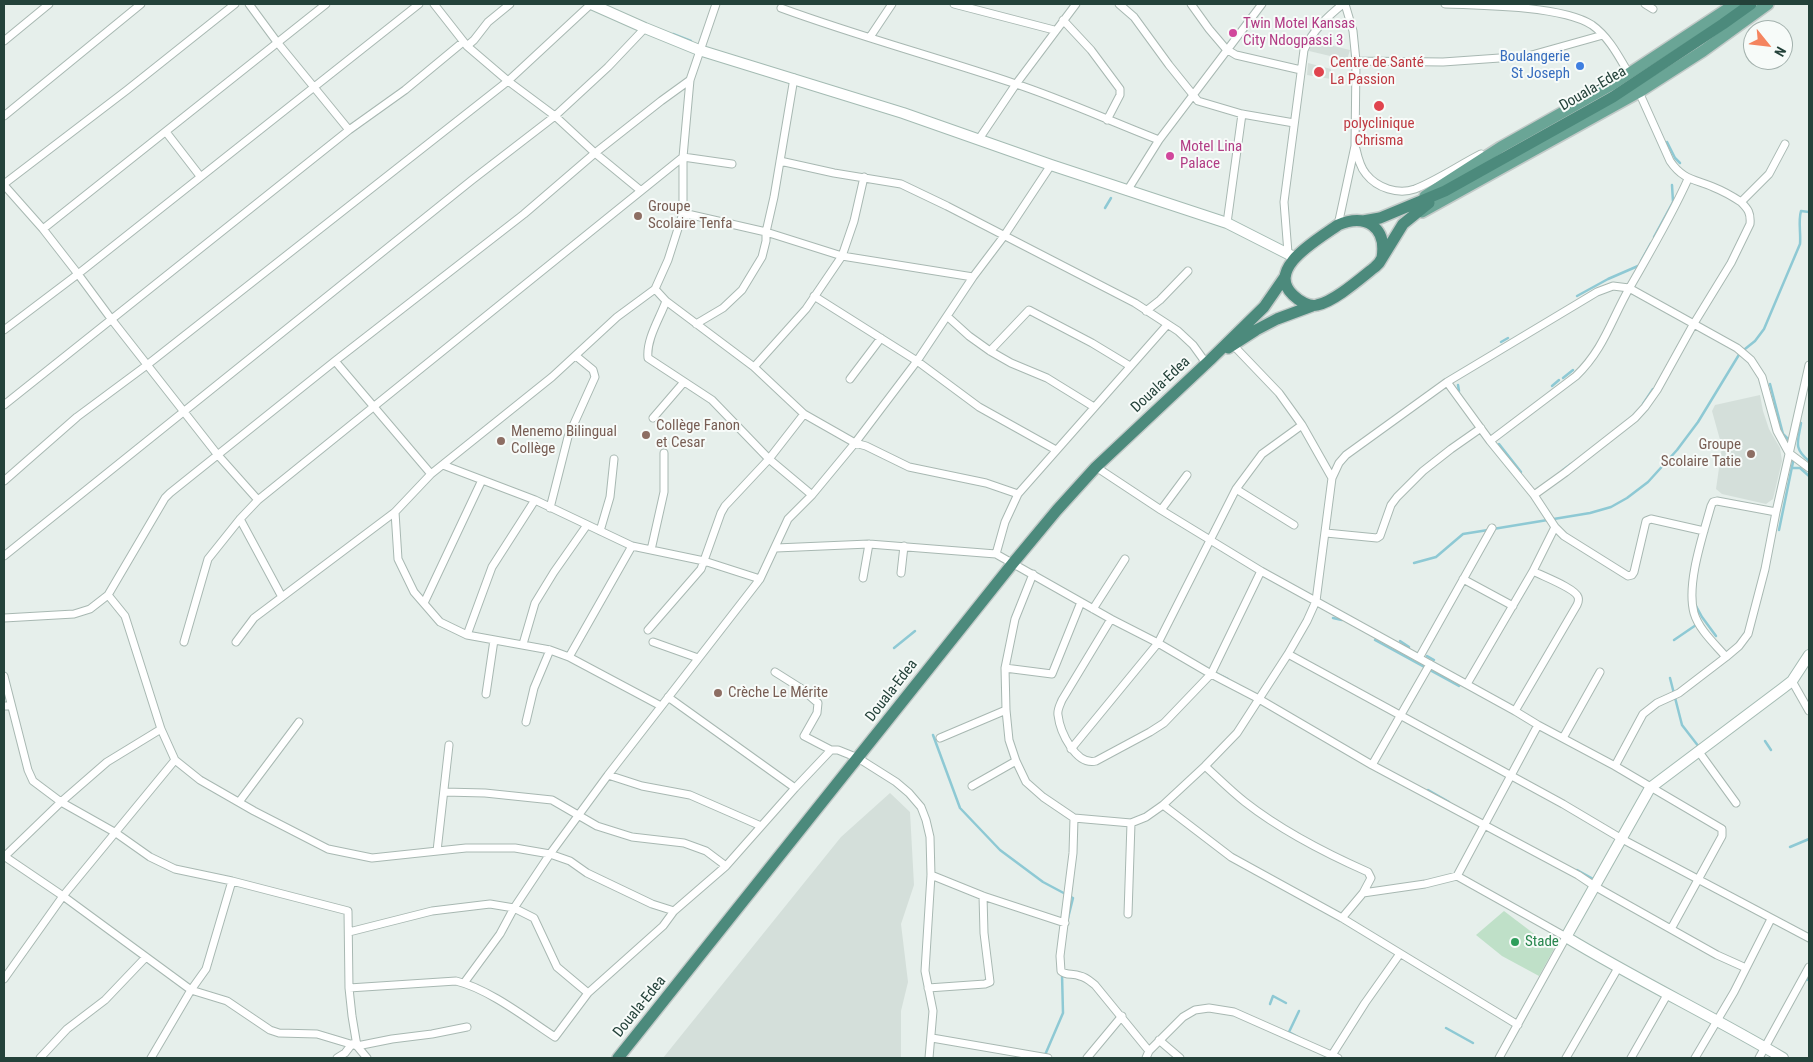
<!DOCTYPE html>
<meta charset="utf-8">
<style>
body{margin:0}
#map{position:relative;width:1813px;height:1062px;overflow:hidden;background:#e6efeb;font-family:"Roboto Condensed",sans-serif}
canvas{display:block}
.frame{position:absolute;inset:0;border:5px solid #24423a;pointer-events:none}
.north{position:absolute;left:1743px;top:20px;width:50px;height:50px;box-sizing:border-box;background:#f7fbf9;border:1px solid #a3b1ad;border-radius:50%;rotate:119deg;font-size:14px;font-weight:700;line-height:20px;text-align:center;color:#24423a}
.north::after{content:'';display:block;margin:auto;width:18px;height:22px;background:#f4845f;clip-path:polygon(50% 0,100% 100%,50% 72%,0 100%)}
</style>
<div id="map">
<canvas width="1813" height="1062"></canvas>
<div class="frame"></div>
<div class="north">N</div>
</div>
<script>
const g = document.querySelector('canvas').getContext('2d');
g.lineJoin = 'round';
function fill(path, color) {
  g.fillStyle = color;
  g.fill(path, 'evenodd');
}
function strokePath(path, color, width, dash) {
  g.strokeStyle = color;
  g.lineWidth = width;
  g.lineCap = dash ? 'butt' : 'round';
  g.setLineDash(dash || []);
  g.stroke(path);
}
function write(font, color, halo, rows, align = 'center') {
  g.font = font + ' "Roboto Condensed",sans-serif';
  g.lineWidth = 4;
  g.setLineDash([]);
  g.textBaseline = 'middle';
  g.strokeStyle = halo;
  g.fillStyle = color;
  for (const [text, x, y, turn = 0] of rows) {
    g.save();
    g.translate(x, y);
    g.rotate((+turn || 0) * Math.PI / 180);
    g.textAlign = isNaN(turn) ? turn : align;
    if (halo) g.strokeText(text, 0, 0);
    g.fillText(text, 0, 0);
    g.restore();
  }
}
fill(new Path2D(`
 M1313,41L1350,50L1347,60L1309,51Z
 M1308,63L1331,69V79L1307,75Z
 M1760,395L1763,411L1769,429L1780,448L1782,461L1773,499L1766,504L1722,494L1716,489L1722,447L1712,411L1715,405Z
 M890,793L910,812L914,885L901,924L908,982L901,1011V1058H663L841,837Z`), '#d4dfda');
fill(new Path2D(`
 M1504,911L1554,949L1539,976L1502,956L1476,935Z`), '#bfe0c8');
strokePath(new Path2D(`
 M673,34L691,41
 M1667,142L1675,158L1680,163
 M1105,208L1111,198
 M1654,237L1673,202L1672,185
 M1641,261L1651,243
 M1577,296L1608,279L1638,266
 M1501,342L1508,338
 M1563,378L1573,370
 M1770,384L1783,434L1788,439
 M1458,385L1459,391
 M1552,386L1559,380
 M1643,404L1653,389
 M1801,423C1798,442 1793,448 1809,461
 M1499,444L1521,472
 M1792,468H1800L1809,476
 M1563,470L1571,464
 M1493,529L1590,513L1611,507L1627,498L1648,482L1677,450L1698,422L1740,353L1755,341L1764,329L1800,244C1801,233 1798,221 1801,211L1809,212
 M1779,530L1793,462
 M1414,563L1436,557L1463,534L1488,530
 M1696,606L1702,617L1716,636
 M1333,618L1342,620
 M1375,640L1459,686
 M1674,640L1696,625
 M1400,641L1409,647
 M894,648L915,631
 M1427,656L1434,660
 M1216,673L1228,679
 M1670,678L1682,725L1699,747
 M933,735L960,808L1000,850L1043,882L1073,898L1067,922
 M1765,741L1771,750
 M1428,790L1449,802
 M1790,847L1809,839
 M1577,870L1595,880
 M1807,980L1809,976
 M1270,1004L1273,996L1286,1003
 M1446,1028L1473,1043
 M1298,1037L1289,1032L1299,1011
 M1045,1055L1063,1013L1062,974`), '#8ec9d4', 2.5);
const minor = new Path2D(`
 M249,4L277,42L349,130
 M434,4L467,46L508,81L555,116L595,153L640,190
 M716,4L690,80L683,157V213L668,260L655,289L666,301L754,367L804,414L855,443L866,446L909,467L986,483L1018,494
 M954,4L1054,30
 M1119,4L1134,17L1169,65L1198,101L1242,114L1294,123
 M1191,4L1209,29L1226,49L1236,55L1301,70
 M1445,4C1481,5 1563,6 1592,25C1609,37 1619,57 1629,74
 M1645,4L1653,9
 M781,8C857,36 936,57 1013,83C1062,99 1110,121 1159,140
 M1063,20L1091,50L1120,89V95L1107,120
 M870,37L892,4
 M4,41L49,4
 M467,46L474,40L488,22L510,4
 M1356,61L1443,62L1528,56L1603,35
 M1639,92L1670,161C1683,180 1694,179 1713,187C1723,191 1732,196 1741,202
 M4,116L141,4
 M166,132L200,176
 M979,139L1016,84L1076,4
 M1356,149C1358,158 1360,167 1366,174C1377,188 1398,195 1415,189C1436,181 1461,164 1481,154
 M780,161L834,173L901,184L947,206L1135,303L1178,331L1193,345L1206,363
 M1688,179C1671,217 1650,252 1630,287C1611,320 1604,349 1576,376L1490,441L1534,495L1555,527L1564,536L1628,576L1632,575L1634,572L1646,521L1651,519L1704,531
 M4,184L127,90L235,4
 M4,185L43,229L78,274L112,320L217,454L258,500
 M1127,191L1159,140L1262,4
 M683,213L766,232L842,256L973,277
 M1227,223L1242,114
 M1338,225L1355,146L1356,61L1353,31L1345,4
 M43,229L326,4
 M1288,253L1284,202L1304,50C1313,30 1327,17 1343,4
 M814,296L917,361L979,407L1056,450
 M666,301C660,318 646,339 648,358L712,400L769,459L812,495
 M1146,311L1160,300L1188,271
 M948,317L969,336L990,351L1011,363L1047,378L1094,407
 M696,324L723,308L742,290L762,257L766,241V232L774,197L794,78
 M4,330L78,274L419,4
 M990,351L1029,310L1092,343L1130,366
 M335,361L431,474
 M754,367L806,309L842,256L854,221L864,177
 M850,379L881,338
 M1447,382L1490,441
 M4,405L349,130L405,90L463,42
 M653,418L684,382
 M443,465L535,500L632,546L704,561L760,579
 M1096,467L1161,510L1261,571L1515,711L1538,725L1615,766L1722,829V836L1671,929
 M1332,478L1339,463L1346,455L1447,382L1597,292L1613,286L1629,288L1737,348L1751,360L1762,377L1777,431L1789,453L1809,468
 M4,481L77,417L147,365L508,81L591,4
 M1236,489L1294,525
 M1534,495L1566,472L1635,418L1645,407L1657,390L1693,325L1731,263L1750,224C1751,213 1748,209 1741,202L1769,174L1785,144
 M550,508L568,437L595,377L593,370L576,356
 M1161,510L1187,475
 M395,512L398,559L414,592L440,622L467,635L550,650L569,657L661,706
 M240,519L282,597
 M600,531L610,497L614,459
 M1326,533L1377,538L1380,536L1391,505L1397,497L1423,471L1451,449L1481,428
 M776,548L869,544L996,554L1111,619L1158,643L1211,674L1259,699L1372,765L1578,875L1596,887L1717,955L1746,968
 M651,550L664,492V453
 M996,554L1005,522L1018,494L1167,325
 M4,556L472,180L555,116L608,67L645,28
 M901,573L904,546
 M1033,574L1015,619L1005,668L1006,710L1009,740L1016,761L1026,782L1043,797L1074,818L1131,823L1146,817L1163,805L1205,766L1237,733L1288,654L1307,621L1316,601L1332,478L1302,425L1279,393L1233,345
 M863,578L869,544
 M1463,579L1513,606
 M424,603L482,480
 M1093,609L1125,559
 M4,618L74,614L90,609L108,595
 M1111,619L1062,700C1060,705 1057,710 1058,715C1060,732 1076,766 1096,761L1150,732L1164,723L1211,674L1261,571
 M648,630L701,569L721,513L725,506L769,459L804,414
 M467,635L492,567L535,500
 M184,642L208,559L240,519L258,500L683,157L732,164
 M236,642L254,618L395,512L431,474L552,377L617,317L655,289
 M653,642L698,658
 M523,644L535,603L554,572L587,525
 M1288,654L1563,804L1622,839L1809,938
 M569,657L632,546
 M1726,657C1715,644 1699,630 1694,613C1686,584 1703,535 1711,506L1713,502L1717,501L1776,512
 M1419,658L1492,528
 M1005,668L1052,674L1081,602
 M775,672L802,689L818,703L817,713L804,736L831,750
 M4,676L28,770L33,781L61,802L116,833L150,857L175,869L232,881L348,911L349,988L352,1016L357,1046L367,1058
 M1792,681L1809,711
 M1467,684L1533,571L1555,527
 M486,694L494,640
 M668,697L795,788L831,750H838L858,758L896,782L909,793L921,807L926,820L930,837L931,875L925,971L933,1011L929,1058
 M4,706H11
 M1515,711L1577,605C1578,603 1579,600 1578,597C1575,588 1542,576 1533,571
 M526,722L534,688L550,650
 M940,738L1006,710
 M1563,738L1600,672
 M1071,749L1158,643L1236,489L1262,454L1302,425
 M1699,752L1736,803
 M1372,765L1430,664
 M1205,766C1218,778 1231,791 1245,802C1282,831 1325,853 1368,872L1371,878L1363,893
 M1615,766L1643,714L1657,703L1679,693L1726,657L1739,646L1748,634L1765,569L1776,512L1809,365
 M608,775L642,786L690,795L761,826
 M972,786L1016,761
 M444,792L485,793L552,800L597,826L632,837L684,843L706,851L726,866
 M239,802L299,722
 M1163,805L1231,857L1342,918L1518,1025
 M1074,818L1073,853L1060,956L1061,971C1066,976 1073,973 1080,976C1086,977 1090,981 1095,985L1149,1051
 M437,851L449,745
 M4,856L63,896L191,990L227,1001L270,1030L279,1033L317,1034L357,1046L392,1039L432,1034L467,1027
 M4,857L61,802L107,762L161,729
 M931,875L983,896L1065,923
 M1457,876L1538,725
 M674,911L652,904L587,873L570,861L550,854L515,848H466L372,858L328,849L254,811L200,780L175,760L161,729L125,616L108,595L165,498L170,493L335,361L524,214L595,153L661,101L690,80
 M1128,914L1131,823
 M1342,918L1363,893L1425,884L1457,876L1566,937L1499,1058
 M349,932L432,911L490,904L514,908L534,918L557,967L588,993L663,926L674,911L726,866L795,788
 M4,979L63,896L175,760
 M464,983L500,934L514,908L550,854L608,775L760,579L788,519L812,495L855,443L917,361L973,277L1004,236L1051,165
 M349,988L456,981C489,989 526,1018 555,1037L588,993
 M928,988L985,984L990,982L984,933L983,896
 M932,1038L1048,1058
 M1159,1040L1180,1058
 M1332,1055L1365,1003L1399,955
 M40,1058L67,1029L105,1000L146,957
 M151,1058L191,990L206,969L232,881
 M337,1058L345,1053L352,1044
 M1087,1058L1122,1016
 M1146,1058L1149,1051L1183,1017L1195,1010L1209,1008L1234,1012L1338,1058
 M1566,1058L1618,968
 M1631,1058L1667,995
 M1695,1058L1734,992L1771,919
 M1759,1058L1809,967`);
const secondary = new Path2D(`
 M591,4L645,28L699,50L903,113L1051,165L1227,223L1294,257
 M1783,1058C1712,1016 1637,980 1566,937L1650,788L1783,688L1792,681L1809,655`);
const primary = new Path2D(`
 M1425,196L1501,147L1613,84L1735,4
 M1422,212L1639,92L1703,51L1768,4`);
const trunk = new Path2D(`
 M1363,221L1380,218L1445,191L1613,97L1723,24L1751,4
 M1382,258C1387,227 1366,213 1338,225C1319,239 1265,268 1293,295C1299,301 1309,307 1317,305C1334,302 1361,278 1375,267L1379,263L1403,224L1429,203
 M1228,348L1256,330L1277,319L1312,306
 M618,1058L1013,563L1057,510L1096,467L1210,360L1264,307L1284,278`);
strokePath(minor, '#a8b8b2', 9);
strokePath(secondary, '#a4bbb3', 12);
strokePath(primary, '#c2cac8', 14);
strokePath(trunk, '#c2cac8', 14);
strokePath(minor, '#fff', 7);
strokePath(secondary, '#fff', 10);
strokePath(primary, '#6aa596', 11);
strokePath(trunk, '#4c8a7c', 11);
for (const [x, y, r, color] of [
 [1233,33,5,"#d1479c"],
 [1580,66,5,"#3f7fe0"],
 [1319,72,6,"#e0444e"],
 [1379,106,6,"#e0444e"],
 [1170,156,5,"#d1479c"],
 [638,216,5,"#8d6e63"],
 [646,435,5,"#8d6e63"],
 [501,441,5,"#8d6e63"],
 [1751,454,5,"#8d6e63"],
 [718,693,5,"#8d6e63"],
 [1515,942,5,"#2e9e5b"]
]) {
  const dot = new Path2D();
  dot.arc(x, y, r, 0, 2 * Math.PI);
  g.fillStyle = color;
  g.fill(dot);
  strokePath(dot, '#f7fbf9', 2);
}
write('15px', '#b23c85', '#f7fbf9', [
 ["Twin Motel Kansas",1243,24],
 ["City Ndogpassi 3",1243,41],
 ["Motel Lina",1180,147],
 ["Palace",1180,164]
], 'left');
write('15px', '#366cbe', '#f7fbf9', [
 ["Boulangerie",1570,57],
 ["St Joseph",1570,74]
], 'right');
write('15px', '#be3a42', '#f7fbf9', [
 ["Centre de Santé",1330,63],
 ["La Passion",1330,80],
 ["polyclinique",1379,124,"center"],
 ["Chrisma",1379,141,"center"]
], 'left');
write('15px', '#24423a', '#f7fbf9', [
 ["Douala-Edea",1593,89,-30],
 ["Douala-Edea",1161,385,-43],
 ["Douala-Edea",892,691,-52],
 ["Douala-Edea",640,1007,-51]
]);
write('15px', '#785e54', '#f7fbf9', [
 ["Groupe",648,207],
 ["Scolaire Tenfa",648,224],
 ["Collège Fanon",656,426],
 ["et Cesar",656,443],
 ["Menemo Bilingual",511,432],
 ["Collège",511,449],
 ["Groupe",1741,445,"right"],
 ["Scolaire Tatie",1741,462,"right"],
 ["Crèche Le Mérite",728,693]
], 'left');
write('15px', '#27864d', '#f7fbf9', [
 ["Stade",1525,942]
], 'left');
</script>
